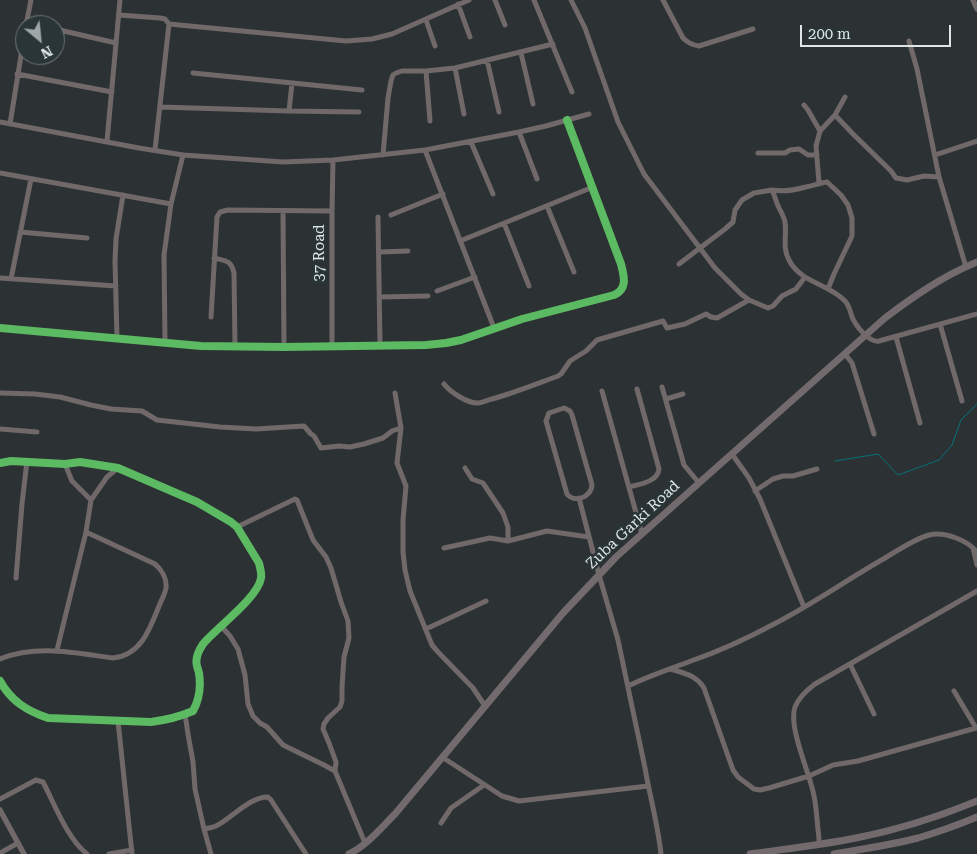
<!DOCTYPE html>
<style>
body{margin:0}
#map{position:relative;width:977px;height:854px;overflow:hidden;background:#2c3233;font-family:"Roboto Serif",serif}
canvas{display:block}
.north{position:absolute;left:15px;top:15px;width:50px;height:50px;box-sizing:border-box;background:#293536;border:1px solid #727c7d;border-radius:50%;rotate:152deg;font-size:14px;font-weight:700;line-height:20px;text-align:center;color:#dfe6e7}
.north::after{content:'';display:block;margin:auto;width:18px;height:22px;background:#a0a7a8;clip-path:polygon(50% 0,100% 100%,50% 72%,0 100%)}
.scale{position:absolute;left:800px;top:25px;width:151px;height:22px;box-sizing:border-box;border:2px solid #dfe6e7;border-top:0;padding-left:6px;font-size:15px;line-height:18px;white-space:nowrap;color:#dfe6e7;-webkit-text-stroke:4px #293536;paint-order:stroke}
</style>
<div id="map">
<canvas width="977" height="854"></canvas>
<div class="north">N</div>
<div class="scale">200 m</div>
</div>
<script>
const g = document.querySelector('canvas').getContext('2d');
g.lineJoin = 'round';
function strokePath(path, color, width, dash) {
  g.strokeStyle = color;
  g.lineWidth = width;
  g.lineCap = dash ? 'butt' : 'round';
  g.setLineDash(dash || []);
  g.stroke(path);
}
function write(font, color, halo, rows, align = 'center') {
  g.font = font + ' "Roboto Serif",serif';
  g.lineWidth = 5;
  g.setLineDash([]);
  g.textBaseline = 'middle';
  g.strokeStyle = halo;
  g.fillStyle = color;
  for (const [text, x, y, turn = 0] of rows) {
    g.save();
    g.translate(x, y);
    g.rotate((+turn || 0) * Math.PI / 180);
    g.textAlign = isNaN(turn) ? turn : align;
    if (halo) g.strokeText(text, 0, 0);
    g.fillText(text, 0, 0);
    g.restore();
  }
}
strokePath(new Path2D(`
 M835,461L878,454L898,475L939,460L952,445L961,420L977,404`), '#04727a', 1);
strokePath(new Path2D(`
 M495,0L505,25
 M534,0L572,92
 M571,0L585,28L618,122L644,174L715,268L741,294L749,300L768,308L773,306L782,296L796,289L805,277
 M663,0L683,38C688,43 692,45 699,46L753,29
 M458,4L470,37
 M119,15L160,18L165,19L169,24L346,41L372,39L392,34L469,0
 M426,20L435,46
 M27,22L39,25
 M26,25L31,0
 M55,29L116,43
 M909,41L917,69L939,177L966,267
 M521,53L533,104
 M487,60L499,112
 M455,68L464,114
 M426,71L430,121
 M193,73L362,90
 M17,74L112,92
 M804,105L808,110L820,131
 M160,107L289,111L359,112
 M289,111L292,83
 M835,115L845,97
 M0,122L139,148L183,155L283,162L333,160L425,150L519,132L546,126L589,114
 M10,124L25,31
 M519,132L537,179
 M107,141L120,0
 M471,142L493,194
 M155,150L169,24
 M425,150L494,328
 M758,153H785L790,150L799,149L808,155H817
 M383,155L388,98L391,81L393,75L396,73L402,71H426L455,68L553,44
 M935,155L977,141
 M0,173L171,204
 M819,183L816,146L820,131L835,115L853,134L891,171L896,178L907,180L924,176L939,177
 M547,206L574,272
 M283,211L284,347
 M391,215L443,194
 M378,217L380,346
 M504,223L529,286
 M20,232L87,238
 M460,241L593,187
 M379,252L408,251
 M214,258C226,261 231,260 234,273L235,346
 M679,264L725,229L733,222L735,210L742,200L754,193L772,190
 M0,278L116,286
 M11,279L31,179
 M828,289L834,274L852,236V218L848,205L841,195L827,182C819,183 813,186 806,187C795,190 783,192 772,190C775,196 776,202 779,208C781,212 784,217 785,222C787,235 782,248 789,260C801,283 827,283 844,300C849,304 850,311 852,317C856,326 869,343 879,341L977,314
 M437,291L475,277
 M379,297L428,296
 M211,317L217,217L220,212L228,210L332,211
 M940,324L962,401
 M0,328L201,346L284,347L426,345L446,343L461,340L522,319L614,295C628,289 624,276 621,264L567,120
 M896,337L920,423
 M117,338L115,261L116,239L123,195
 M165,342L164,255L171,204L183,155
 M332,346V211L333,160
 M845,354L852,363L874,434
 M444,384C450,392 467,403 477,403C482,403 487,400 492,399C514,393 536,384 558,376L561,374L570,361L586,351L597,340L663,321L667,328L685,324L706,314L711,317L717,318L749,300
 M662,387L684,465L699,483
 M602,391L642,534
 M0,393L35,394L60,397L91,405L111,409L142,411L157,420L220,427L256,429L304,426L311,434L314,436L321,448L339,446L350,447L364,444L383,438L392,431L401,428L397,463L406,486L403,520V552L405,570L410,591L432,645L438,652L473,688L485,706
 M395,393L401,428
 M666,399L683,394
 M564,408L570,411L572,415L592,485C591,498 574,503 567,494L546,421L549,413Z
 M0,429L37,432
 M732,454L749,478L760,499L804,607
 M0,463L11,461L65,464L80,462L118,468L197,502L231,522L237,527L259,563C260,568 262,573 261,578C258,598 216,628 203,644C199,650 195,659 197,666C198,670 198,669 199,673C201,686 199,700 193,711C179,717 166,720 151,722L48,718C27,711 11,701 0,681
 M465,468L472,479L483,483L503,513L508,527V541
 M629,487C639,484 658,482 659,469L637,389
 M755,491L773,479L783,476H793L817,469
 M579,498L599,575L618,640L645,768C650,797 658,825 661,854
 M91,500L107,477L118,468
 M237,527L295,499L297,500L313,540L326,557L331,568L341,602L348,621L349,638L344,657L342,687V701L340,707L328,718L324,724L323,729L329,743L336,762L335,771
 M444,548L490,538L508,541L547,531L589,537
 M973,548L977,565
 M16,578L22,504L27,461
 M221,626L230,636L238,649L245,675L248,704L253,716L260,723L267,727L283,745L324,765L335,771L365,843
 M426,629L486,601
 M57,650L86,532L91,500L72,481L65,464
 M0,659C36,644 76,653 113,658C141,655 150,629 159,606C161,601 165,594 166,588C167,579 162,570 155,564L86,532
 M850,664L874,714
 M670,669C684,673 696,675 704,688L733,770L738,777L754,789L760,790L769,788L809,776L833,765L858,761L976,728
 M628,686C648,676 670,669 691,661C720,651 748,638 774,624C813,604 848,579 885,558C899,550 914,539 929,535C944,531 967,540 977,552
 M954,691L976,728H977
 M185,714L188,734L193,762L195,789L204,829L211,854
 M118,721L132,854
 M442,757L502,796L519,801L648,786
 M0,799L36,780L43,782C55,805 67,838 87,854
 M441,823L451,808L484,785
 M204,829C208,828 212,828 216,826C232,818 249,797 268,797L271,800L306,854
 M819,844V838C817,824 817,810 814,796C810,773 788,728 795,707C799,697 807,690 815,684L977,591
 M0,853L18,843
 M109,854L132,850`), '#71686a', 5);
strokePath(new Path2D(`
 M973,0L977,9
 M0,810L24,854`), '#71686a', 5.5);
strokePath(new Path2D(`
 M349,854C367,845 381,828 395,814L563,613L599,575L616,557L699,483L885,318C914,296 943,276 977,262
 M750,854C785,849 821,845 856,838C897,830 938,817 977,801
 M834,854C862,849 891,845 918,838C938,832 958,825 977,817`), '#736a6d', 7);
strokePath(new Path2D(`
 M0,328L201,346L284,347L426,345L446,343L461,340L522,319L614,295C628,289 624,276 621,264L567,120
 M0,463L11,461L65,464L80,462L118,468L197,502L231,522L237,527L259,563C260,568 262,573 261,578C258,598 216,628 203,644C199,650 195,659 197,666C198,670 198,669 199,673C201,686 199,700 193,711C179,717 166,720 151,722L48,718C27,711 11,701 0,681`), '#5cba63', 8);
write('15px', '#dfe6e7', '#293536', [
 ["37 Road",320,253,-90],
 ["Zuba Garki Road",633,525,-43]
]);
</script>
